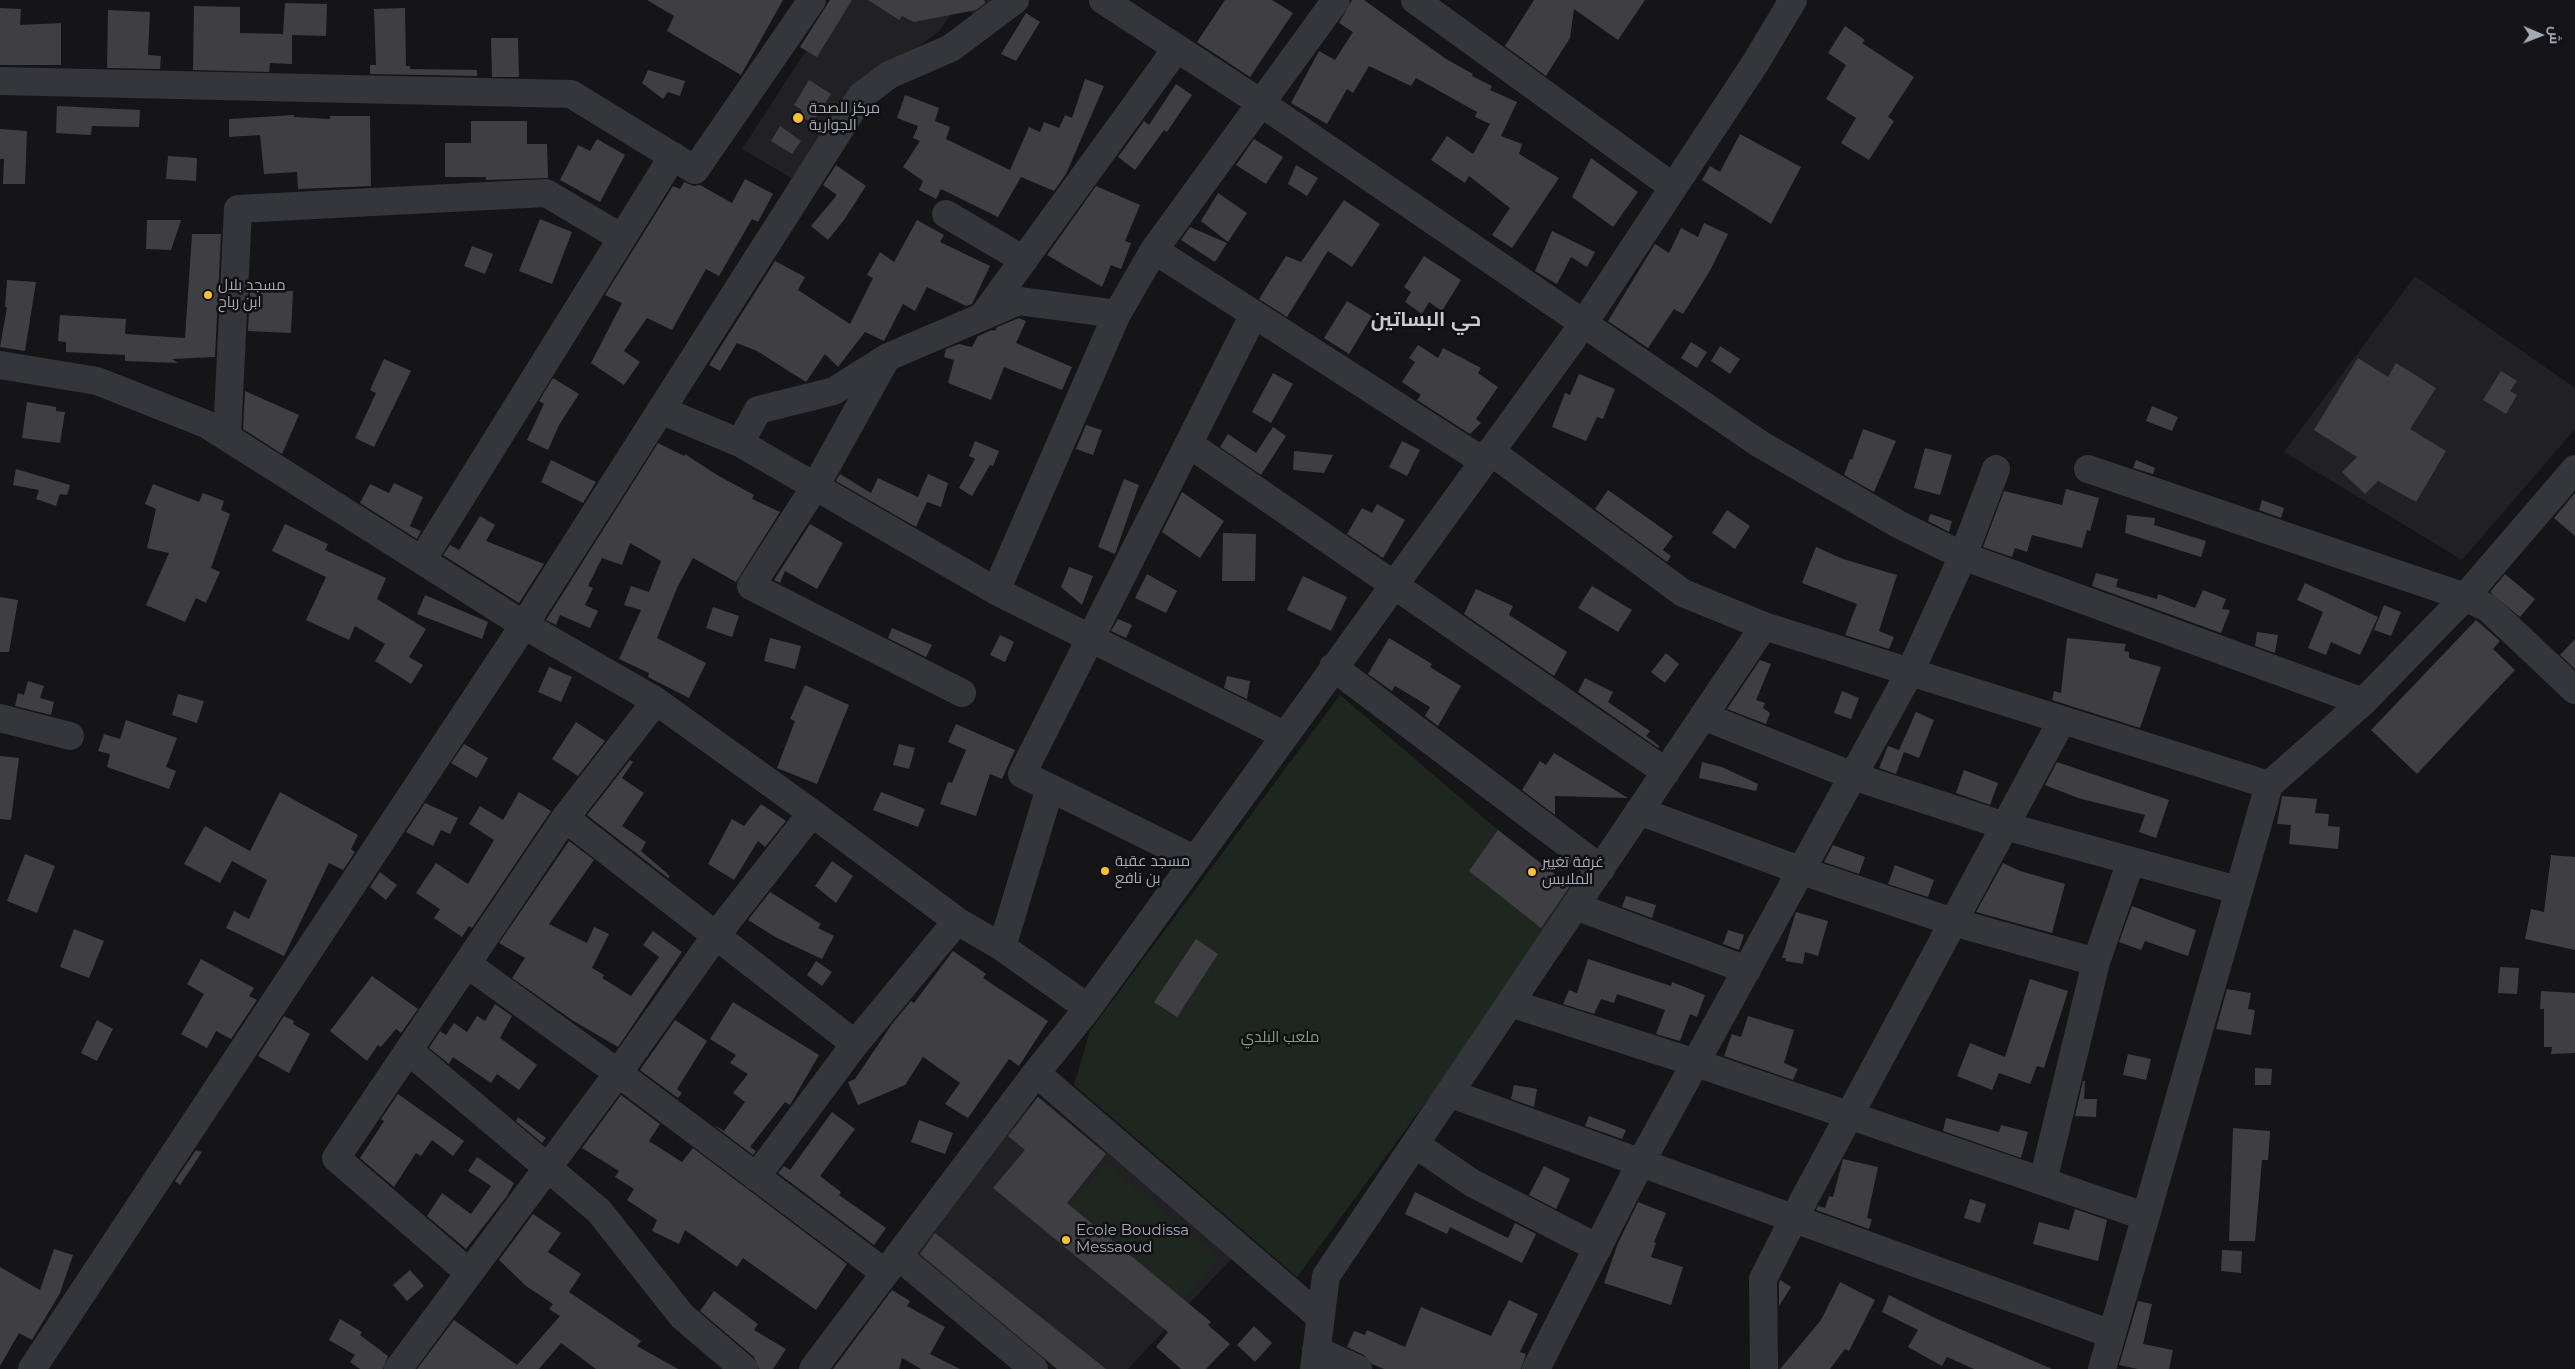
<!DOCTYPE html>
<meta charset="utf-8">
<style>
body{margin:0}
#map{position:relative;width:2575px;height:1369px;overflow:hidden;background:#151416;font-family:Montserrat,Cairo,sans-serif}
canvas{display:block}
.north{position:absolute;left:2515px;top:10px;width:50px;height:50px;-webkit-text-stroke:4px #100f11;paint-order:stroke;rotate:91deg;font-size:14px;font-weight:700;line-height:20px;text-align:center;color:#a6aab7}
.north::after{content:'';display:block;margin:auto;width:18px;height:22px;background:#a6aab7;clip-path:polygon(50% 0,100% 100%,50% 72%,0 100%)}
</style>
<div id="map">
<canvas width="2575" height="1369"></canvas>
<div class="north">ش</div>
</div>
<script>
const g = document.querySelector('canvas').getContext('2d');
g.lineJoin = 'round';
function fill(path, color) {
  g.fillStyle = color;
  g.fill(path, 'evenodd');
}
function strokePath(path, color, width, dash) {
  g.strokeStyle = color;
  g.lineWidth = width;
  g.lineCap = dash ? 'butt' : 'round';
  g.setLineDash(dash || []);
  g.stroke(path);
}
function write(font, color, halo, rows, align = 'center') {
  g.font = font + ' Montserrat,Cairo,sans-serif';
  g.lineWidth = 5;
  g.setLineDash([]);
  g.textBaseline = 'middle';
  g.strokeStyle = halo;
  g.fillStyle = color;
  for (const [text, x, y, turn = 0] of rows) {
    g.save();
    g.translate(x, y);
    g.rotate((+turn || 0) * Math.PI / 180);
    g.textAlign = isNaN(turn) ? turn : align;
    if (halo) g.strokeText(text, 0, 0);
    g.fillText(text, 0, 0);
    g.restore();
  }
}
fill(new Path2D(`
 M839,0H991L980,18L958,5L939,31L912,52L796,181L742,149Z
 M2415,276L2575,388V429L2462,560L2284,452Z
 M1038,1096L1233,1257L1128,1369H1057L911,1251Z`), '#212023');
fill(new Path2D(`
 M1340,695L1498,830L1580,893L1297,1277L1074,1085L1090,1031Z
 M1106,1163L1219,1259L1184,1300L1070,1205Z`), '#1e2620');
fill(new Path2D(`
 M647,0H783L741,75L667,31L674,16Z
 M830,0H852L817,57L800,47Z
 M868,0H984L985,3L976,10L914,22L902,16L899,20Z
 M1225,0H1272L1293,13L1250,77L1197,42Z
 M1352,0H1364L1446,59L1473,74L1472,76L1492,86L1490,90L1517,102L1501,136L1522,144L1519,154L1559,178L1512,248L1492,235L1510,208L1469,176L1465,183L1431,160L1447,136L1473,154L1490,124L1475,117L1477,112L1416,78L1411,86L1369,66L1353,93L1347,89L1327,124L1291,103L1319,51L1335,60L1353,32L1339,23Z
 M1534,0H1645L1618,40L1574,9L1570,38L1546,76L1505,46Z
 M285,3L327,4L326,36L292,35V64L270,63L269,72L193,70L194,6L240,7V33L283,34Z
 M0,8L21,9L20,25L61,23V65H0Z
 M405,8L406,66H410V69L477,70V76L370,74V65H376L374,9Z
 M108,10L150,12L148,55L161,56L160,69L107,68Z
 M1026,13L1040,22L1016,61L1001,54Z
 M1845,26L1865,40L1862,43L1914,77L1888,117L1894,121L1869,160L1841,143L1856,118L1826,99L1846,65L1828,53Z
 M491,38H518L519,77H492Z
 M648,70L685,81L680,96L668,92L663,99L642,83Z
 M1085,79L1104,86L1066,174L1054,191L1021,177L998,217L941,189L936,199L919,190L923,181L903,167L920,141L913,138L918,126L897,118L905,95L939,108L935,121L950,127L946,139L1010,170L1029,127L1040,132L1044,122L1059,128L1065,115L1072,118Z
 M809,80L831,94L813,122L799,117L802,110L794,105Z
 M1176,84L1192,95L1167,132L1164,130L1135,170L1118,157L1144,121L1149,125Z
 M57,106L140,110L139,127L92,126L91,135L56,133Z
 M294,115V117L330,119V116H370L371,186L298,189L297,172L264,174L260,135L229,137V119Z
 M471,121H527V144H547L548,178L486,180V177H445V143H471Z
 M780,126L801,141L792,154L771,141Z
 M0,129L27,131L25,184H3L4,159H0Z
 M1740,134L1801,167L1771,224L1702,180L1710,166L1720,172Z
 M597,139L625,155L600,202L560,180L578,145L590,151Z
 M1254,139L1283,157L1266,184L1236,165Z
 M168,156L197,158L196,181L166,179Z
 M1591,158L1638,192L1613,227L1572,197Z
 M836,165L866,186L844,220L828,240L811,226L837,195L823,185Z
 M1296,165L1318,178L1307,196L1288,184Z
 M745,179L773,194L758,222L752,219L719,276L706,269L672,330L647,318L624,351L640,362L624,385L591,363L622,303L605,295L673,186L680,189L684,182L694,186L700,185L732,203Z
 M1096,186L1140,205L1125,241L1131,243L1121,269L1111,265L1102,287L1047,255Z
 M1218,193L1247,213L1228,242L1201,221Z
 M1344,200L1380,224L1352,267L1328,251L1287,317L1259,299L1286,256L1301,262Z
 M540,219L572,232L552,284L519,271Z
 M147,220H181L171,250L146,249Z
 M917,220L944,235L940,242L990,266L972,304L966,306L927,287L915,311L903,304L884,341L865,332L838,367L825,354L806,382L757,351L737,343L720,371L709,365L775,261L805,277L798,290L850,324L873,278L867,275L880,252L894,262Z
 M1704,223L1728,234L1711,269L1683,314L1674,309L1648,348L1608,321L1655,244L1669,253L1681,228L1698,237Z
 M1190,227L1227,243L1215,262L1181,240Z
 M1552,231L1595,252L1587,267L1571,257L1557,284L1535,271Z
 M192,234H221L215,357L172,359L178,363L125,361V355L66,352V342L58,341L60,315L126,319L125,334L185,338Z
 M472,246L493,254L485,274L464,266Z
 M1424,256L1461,280L1442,311L1429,302L1422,314L1405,302L1411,292L1404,287Z
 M7,280L36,282L25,351L0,347L7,307H5Z
 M250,289L293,291L291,333L248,331Z
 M1347,301L1372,316L1349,354L1324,338Z
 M1019,318L1026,321L1016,343L1072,367L1062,390L1004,367L991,400L948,383L954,360L944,357L946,349L959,344L972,347L978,336L992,330L995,331L997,327Z
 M1691,342L1707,352L1697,368L1681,358Z
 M1418,345L1438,358L1443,348L1481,368L1478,373L1498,387L1476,419L1481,423L1470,434L1417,400L1421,395L1402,382L1415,362L1409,358Z
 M1720,346L1740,359L1730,374L1711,361Z
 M2358,358L2388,377L2396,363L2436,388L2410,429L2446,451L2416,502L2378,481L2365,494L2342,472L2357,457L2314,430Z
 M384,359L411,371L374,447L355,438L376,393L370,390Z
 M2501,371L2517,381L2510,391L2517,395L2506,414L2483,400Z
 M1273,373L1293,384L1271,423L1252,412Z
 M1579,374L1615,389L1603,419L1597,417L1586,441L1552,427L1565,393L1570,395Z
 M553,378L579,394L559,425L548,450L527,440L544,404L539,401Z
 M245,391L299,415L282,454L243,429Z
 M27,402L56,407V411L65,412L60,443L22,438Z
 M2152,406L2178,417L2172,431L2146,421Z
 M1086,425L1102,430L1093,455L1076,449Z
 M1273,427L1286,436L1261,475L1220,447L1228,434L1256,453Z
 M1863,429L1896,441L1874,492L1844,475L1850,459L1852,460Z
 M975,441L999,451L993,466L990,465L972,496L959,488L975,459L969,456Z
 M1402,441L1420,450L1407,476L1389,467Z
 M658,443L684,456L685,454L717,475L754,495L752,499L780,512L736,582L693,558L677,588L657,638L706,663L689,698L648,677L649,673L619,659L641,610L624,605L631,586L649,592L661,561L630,543L622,565L602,558L588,586L593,588L585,605L598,611L590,628L560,615L556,625L546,620Z
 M1925,448L1952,455L1940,495L1914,488Z
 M1294,451L1333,455L1324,473L1293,470Z
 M551,460L596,482L583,503L541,482Z
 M2136,460L2155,468L2153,474L2133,468Z
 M16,469L70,485L67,495L60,494L56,506L36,499L39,490L13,485Z
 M840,474L871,493L878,478L918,497L928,474L948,483L941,507L927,502L916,527L836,481Z
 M1124,479L1139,485L1115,554L1098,547Z
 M394,483L423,497L410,526L421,531L417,539L360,503L370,484L389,493Z
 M153,484L199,502L203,493L224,501L221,510L230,514L211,568L220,572L206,603L196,598L185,622L146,605L169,553L147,548L156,509L145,504Z
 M2066,489L2099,498L2090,531L2087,530L2082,548L2032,535L2027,552L2015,548L2012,557L1983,547L2004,491L2062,505Z
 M1608,490L1673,536L1663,550L1671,556L1667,562L1595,509Z
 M1182,492L1224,521L1200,558L1162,532Z
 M2575,493V536L2554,518Z
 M2262,500L2284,508L2281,518L2259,510Z
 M1377,504L1405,520L1383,558L1347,534L1362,508L1372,513Z
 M1727,510L1750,526L1735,549L1712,533Z
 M1930,514L1952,521L1949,532L1928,521Z
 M2127,515L2155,518L2154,525L2206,541L2201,557L2125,533Z
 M480,516L495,525L486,541L544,564L519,603L443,555L450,545L459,550Z
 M285,524L328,544L325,550L386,578L377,599L426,629L409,657L423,665L411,684L375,661L385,644L355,626L349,640L306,620L326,577L272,551Z
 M810,524L843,543L817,589L785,571L780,583L774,580Z
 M1223,533L1256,534L1255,581H1222Z
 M1816,547L1843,559L1897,575L1879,631L1894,637L1889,649L1845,635L1857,604L1802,583Z
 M1069,567L1093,576L1082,605L1061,587Z
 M2096,573L2118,579L2116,587L2157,599L2158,594L2195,608L2203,590L2226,599L2222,609L2230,610L2221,633L2092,586Z
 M1147,574L1177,591L1166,613L1135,598Z
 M2505,574L2535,599L2520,617L2490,592Z
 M1303,576L1347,597L1331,631L1287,610Z
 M2305,583L2378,617L2360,655L2331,642L2326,655L2308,648L2323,612L2297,600Z
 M1592,586L1632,610L1618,632L1578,608Z
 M1476,589L1513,606L1509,615L1567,652L1554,676L1464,614Z
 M425,595L488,622L482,639L417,614Z
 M0,597L18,600L9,652H0Z
 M2384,605L2401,612L2391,636L2374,630Z
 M713,607L739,616L732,637L706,628Z
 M1118,619L1132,625L1126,638L1111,631Z
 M2476,620L2500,641L2493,649L2515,670L2417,774L2371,730Z
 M892,628L932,645L926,657L888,638Z
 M2257,632L2278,635L2275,653L2255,646Z
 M1000,635L1014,642L1005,662L990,655Z
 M770,638L801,646L795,669L764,661Z
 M1389,638L1432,664L1430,667L1461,686L1438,726L1425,716L1430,707L1395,686L1392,691L1368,674Z
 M2067,638L2126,644L2124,651L2129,652V658L2161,667L2140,728L2052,700L2054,691L2061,693Z
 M2575,639V669L2560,655Z
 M1666,653L1679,664L1665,683L1651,672Z
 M1760,660L1771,664L1756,700L1765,703L1763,708L1770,713L1766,724L1727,709Z
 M549,667L572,677L561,702L538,692Z
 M1227,676L1250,681L1247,699L1224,688Z
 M1585,678L1613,692L1608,702L1650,731L1646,736L1659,746L1658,748L1578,692Z
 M28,681L44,686L40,698L54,702L51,715L15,706L18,693L24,695Z
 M805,685L849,705L817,784L777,768L795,721L790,719Z
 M1842,691L1859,698L1851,719L1834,713Z
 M178,694L204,701L197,723L172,715Z
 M1916,712L1934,720L1919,758L1899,750Z
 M126,720L177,738L166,767L176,771L169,789L107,767L110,754L98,751L104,734L120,739Z
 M576,722L605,741L578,776L552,759Z
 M956,724L1015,750L1002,779L990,774L976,816L940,804L948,782L952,783L966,750L948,742Z
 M464,744L488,758L477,778L451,763Z
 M899,744L915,748L909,769L893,765Z
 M1888,746L1904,752L1896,774L1879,768Z
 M1554,753L1628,798L1555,796V815L1522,790L1540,761L1546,765Z
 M0,756L19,758L11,820L0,819Z
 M630,760L633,762L622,778L644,793L622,826L646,842L641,851L670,876L668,878L587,815Z
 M1702,762L1722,767L1758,784L1756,791L1699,778Z
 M2057,762L2169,800L2156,838L2139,832L2145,815L2078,798L2045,785Z
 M1964,770L1998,783L1990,805L1956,793Z
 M280,792L358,835L351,849L355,852L343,870L329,863L284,956L226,928L234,911L249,919L267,880L232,861L220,883L184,864L205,826L250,851Z
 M519,792L551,811L472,928L469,926L462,937L434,918L440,909L416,893L436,863L468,884L494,840L469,824L480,806L503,820Z
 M881,792L925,809L918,827L873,810Z
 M2282,796L2317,799L2315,813L2329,814L2328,826L2340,827L2338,849L2289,844L2291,825L2277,824Z
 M425,803L458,818L450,834L441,830L433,846L406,832Z
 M761,804L786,821L765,847L758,841L734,880L708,864L732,819L744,826Z
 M1498,830L1570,886L1541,928L1469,871Z
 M569,841L594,860L549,924L587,943L594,927L609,934L592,968L604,975L602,978L631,996L659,957L643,945L653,931L682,952L618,1047L572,1020L512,978L525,958L499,943Z
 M1833,845L1865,857L1859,874L1824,862Z
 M25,854L55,866L37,913L7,901Z
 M2551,855L2575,857V950L2525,939L2531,909L2544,912Z
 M832,861L853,876L836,903L815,886Z
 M2003,863L2020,871L2065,884L2052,933L1976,912Z
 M1895,865L1934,880L1928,897L1888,884Z
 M380,872L397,885L386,900L370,887Z
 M770,892L821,924L818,928L834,936L822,959L777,938L748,920Z
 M1626,896L1656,905L1652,918L1622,907Z
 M2132,906L2196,930L2188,956L2145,941L2141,950L2119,942Z
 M1796,912L1828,921L1818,956L1805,952L1803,964L1785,961L1786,958H1782Z
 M74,929L104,941L89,978L60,967Z
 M1728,930L1744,935L1739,950L1723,944Z
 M1196,939L1218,954L1177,1017L1154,1002Z
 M953,951L986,974L983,978L1048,1021L1019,1066L1009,1059L968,1118L945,1104L960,1083L923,1057L905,1085L858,1105L848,1082L855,1079L892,1024L911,1001L914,1003Z
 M201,959L254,988L249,996L257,1000L231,1039L216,1031L207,1048L181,1034L204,994L187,984Z
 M1588,959L1671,986L1672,982L1705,995L1697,1017L1690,1014L1680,1041L1656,1034L1665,1010L1617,994L1614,1003L1601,999L1594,1014L1563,1004L1569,990L1577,993Z
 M816,961L832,972L822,986L807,975Z
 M2500,967L2519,968L2517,994L2498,993Z
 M372,976L418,1009L401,1033L396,1029L381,1047L378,1045L367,1061L330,1031Z
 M2030,979L2068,991L2044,1068L2037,1066L2030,1084L1999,1073L1992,1090L1957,1076L1970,1043L2005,1057Z
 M2227,989L2251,993L2248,1009L2255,1010L2251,1035L2216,1029Z
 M2541,991L2575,993V1053L2551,1054L2552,1047H2544V1009H2540Z
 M733,1002L819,1055L790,1105L785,1102L750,1147L756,1151L753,1155L712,1124L724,1131L745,1102L733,1093L748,1074L730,1063L736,1055L710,1039Z
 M495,1004L512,1016L500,1038L537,1065L519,1090L497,1074L491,1083L453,1057L449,1064L429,1048L440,1031L446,1035L454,1023L467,1032L477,1016L485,1021Z
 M284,1016L294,1021L293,1024L310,1034L289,1073L258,1056Z
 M1748,1016L1794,1030L1784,1063L1798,1069L1793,1080L1724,1056L1732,1034L1741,1037Z
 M97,1020L113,1029L97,1061L81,1053Z
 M675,1020L707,1041L677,1089L682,1093L678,1098L640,1070Z
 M2128,1054L2151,1059L2146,1080L2123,1075Z
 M2255,1068L2272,1069L2271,1085H2255Z
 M2083,1081H2085L2084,1099H2097L2096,1117L2075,1116Z
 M1514,1085L1537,1089L1534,1107L1511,1099Z
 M398,1094L464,1141L453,1156L432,1140L421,1156L416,1153L394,1187L360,1158L384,1121L381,1119Z
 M621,1095L660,1124L649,1141L682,1162L693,1148L847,1264L816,1310L743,1258L737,1267L685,1230L679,1244L652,1231L657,1220L627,1200L634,1189L615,1177L619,1171L582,1148Z
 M1038,1097L1106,1154L1067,1203L1211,1322L1208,1325L1230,1344L1206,1369H1181L1156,1347L1168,1332L993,1188L1025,1150L1008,1136Z
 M832,1112L855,1129L820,1176L841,1192L839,1195L886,1228L874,1245L778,1173L784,1166L790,1170Z
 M1589,1116L1626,1130L1622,1139L1585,1126Z
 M518,1117L546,1138L542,1143L516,1121Z
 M1946,1118L1999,1132L2001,1125L2028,1132L2021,1158L1943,1131Z
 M919,1120L953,1133L945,1154L911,1142Z
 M2233,1128L2270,1131L2268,1160H2262L2255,1241H2229Z
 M196,1150L202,1152L180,1185L175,1181Z
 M477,1157L514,1183L507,1196L466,1249L427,1216L442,1193L471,1214L491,1186L468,1171Z
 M1843,1159L1878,1167L1867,1218L1872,1219L1869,1229L1816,1210L1818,1206L1825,1208L1829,1196L1833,1197Z
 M1544,1166L1570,1179L1556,1209L1529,1195Z
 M1415,1192L1508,1238L1515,1223L1536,1234L1522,1263L1450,1227L1447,1234L1405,1214Z
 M1970,1199L1986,1204L1980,1223L1964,1218Z
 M1638,1202L1666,1213L1654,1242L1656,1243L1651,1257L1683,1267L1671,1305L1604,1283L1618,1243Z
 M2075,1209L2107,1220L2098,1261L2033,1244L2039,1222L2069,1230Z
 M533,1214L561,1233L548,1252L581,1274L569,1292L641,1341L637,1346L678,1369H596L561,1343L539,1369H417L454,1320L517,1365L560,1316L549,1309L553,1304L526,1286L499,1260Z
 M935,1233L1106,1369H1057L920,1254Z
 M54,1249L73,1255L60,1293L32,1340L19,1333L0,1366V1267L40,1290Z
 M2222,1250L2242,1251L2241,1273L2221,1271Z
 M410,1270L424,1286L407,1301L393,1285Z
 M1780,1280L1791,1287L1779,1306V1283Z
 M1840,1282L1875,1300L1849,1351L1845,1349L1830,1369H1780L1821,1320Z
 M892,1290L910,1301L907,1306L945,1327L930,1354L960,1369H921L902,1358L899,1369H833Z
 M714,1291L758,1324L754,1330L786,1349L773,1369H759L754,1357L700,1311Z
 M1889,1295L1937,1319L2052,1369H1974L1947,1357L1942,1366L1908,1347L1918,1330L1882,1312Z
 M1509,1300L1538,1314L1520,1352L1526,1354L1521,1369H1384L1372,1364L1364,1355L1347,1347L1354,1331L1365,1335L1367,1330L1405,1347L1421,1307L1491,1336Z
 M2138,1301L2152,1304L2143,1344L2173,1350L2169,1369H2138L2119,1365Z
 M340,1319L362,1332L360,1335L388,1356L383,1369H360L350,1362L355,1355L329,1340Z
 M1254,1326L1272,1343L1255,1362L1237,1345Z`), '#3f3f43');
strokePath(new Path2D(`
 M1103,0L1261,103L1760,444L1898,524L1963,556L2363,702
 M1415,0L1673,187
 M0,81L571,94L695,170L812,0
 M946,214L1024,260
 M1154,250L1483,461
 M1117,314L1019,301L888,357L834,391L758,410L740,443L996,591L1284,735
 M983,316L1177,48
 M886,359L816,485L751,586L962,693
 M0,365L97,381L206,424L524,625L656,701L812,813L957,921L1002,947L1088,1008
 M661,410L740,443
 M227,437L238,209L546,193L622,238
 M1189,444L1666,772
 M1490,451L1683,593L1764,626L2269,785
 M2088,469L2465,597L2488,608L2575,690
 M422,560L673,156
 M996,591L1117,314L1154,250L1336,0
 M1333,667L1601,869
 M1703,716L1853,776L2005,826L2237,890
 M0,718L70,736
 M1639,811L1802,871L1953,922L2096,962
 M565,818L855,1044
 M1194,859L1022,774L1254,314
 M1575,906L1747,970
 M1002,947L1050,788
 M467,964L618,1073L885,1273
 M1510,1003L1696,1063L2144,1216
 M409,1051L599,1211L682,1316L744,1369
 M1036,1073L1320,1317
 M1449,1093L2111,1334
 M1415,1144L1472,1183L1598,1248
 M756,1177L855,1044L957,921
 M2043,1181L2096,962L2131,861
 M898,1256L1034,1369
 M468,1272L336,1158L565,818L656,701
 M1316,1350L1358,1369
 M32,1369L524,625L861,96L889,75L951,48L1015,0
 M398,1369L618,1073L717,934L812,813
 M813,1369L1036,1073L1088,1008L1584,323L1756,62L1793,0
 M1314,1369L1326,1276L1764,626
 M1536,1369L1641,1162L1910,672L1963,556L1996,469
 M1764,1369L1763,1279L1794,1218L2062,720
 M2102,1369L2269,785L2363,702L2465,597L2575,469`), '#35363b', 28);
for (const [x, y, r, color] of [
 [798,118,6,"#f9c22a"],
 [208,295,5,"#f9c22a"],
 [1105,871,5,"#f9c22a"],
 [1532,872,5,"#f9c22a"],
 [1066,1240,5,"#f9c22a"]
]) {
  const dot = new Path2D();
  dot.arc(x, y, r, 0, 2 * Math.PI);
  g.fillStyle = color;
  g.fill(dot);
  strokePath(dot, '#100f11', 2);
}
write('15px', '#a6aab7', '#100f11', [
 ["مركز للصحة",809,109],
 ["الجوارية",809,126],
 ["مسجد بلال",218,286],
 ["ابن رباح",218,303],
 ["مسجد عقبة",1115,862],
 ["بن نافع",1115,879],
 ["غرفة تغيير",1542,863],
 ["الملابس",1542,880],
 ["Ecole Boudissa",1076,1231],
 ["Messaoud",1076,1248]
], 'left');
write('15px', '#7ca381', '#100f11', [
 ["ملعب البلدي",1280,1038]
]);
write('bold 20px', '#c7c9d3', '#100f11', [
 ["حي البساتين",1426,320]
]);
</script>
